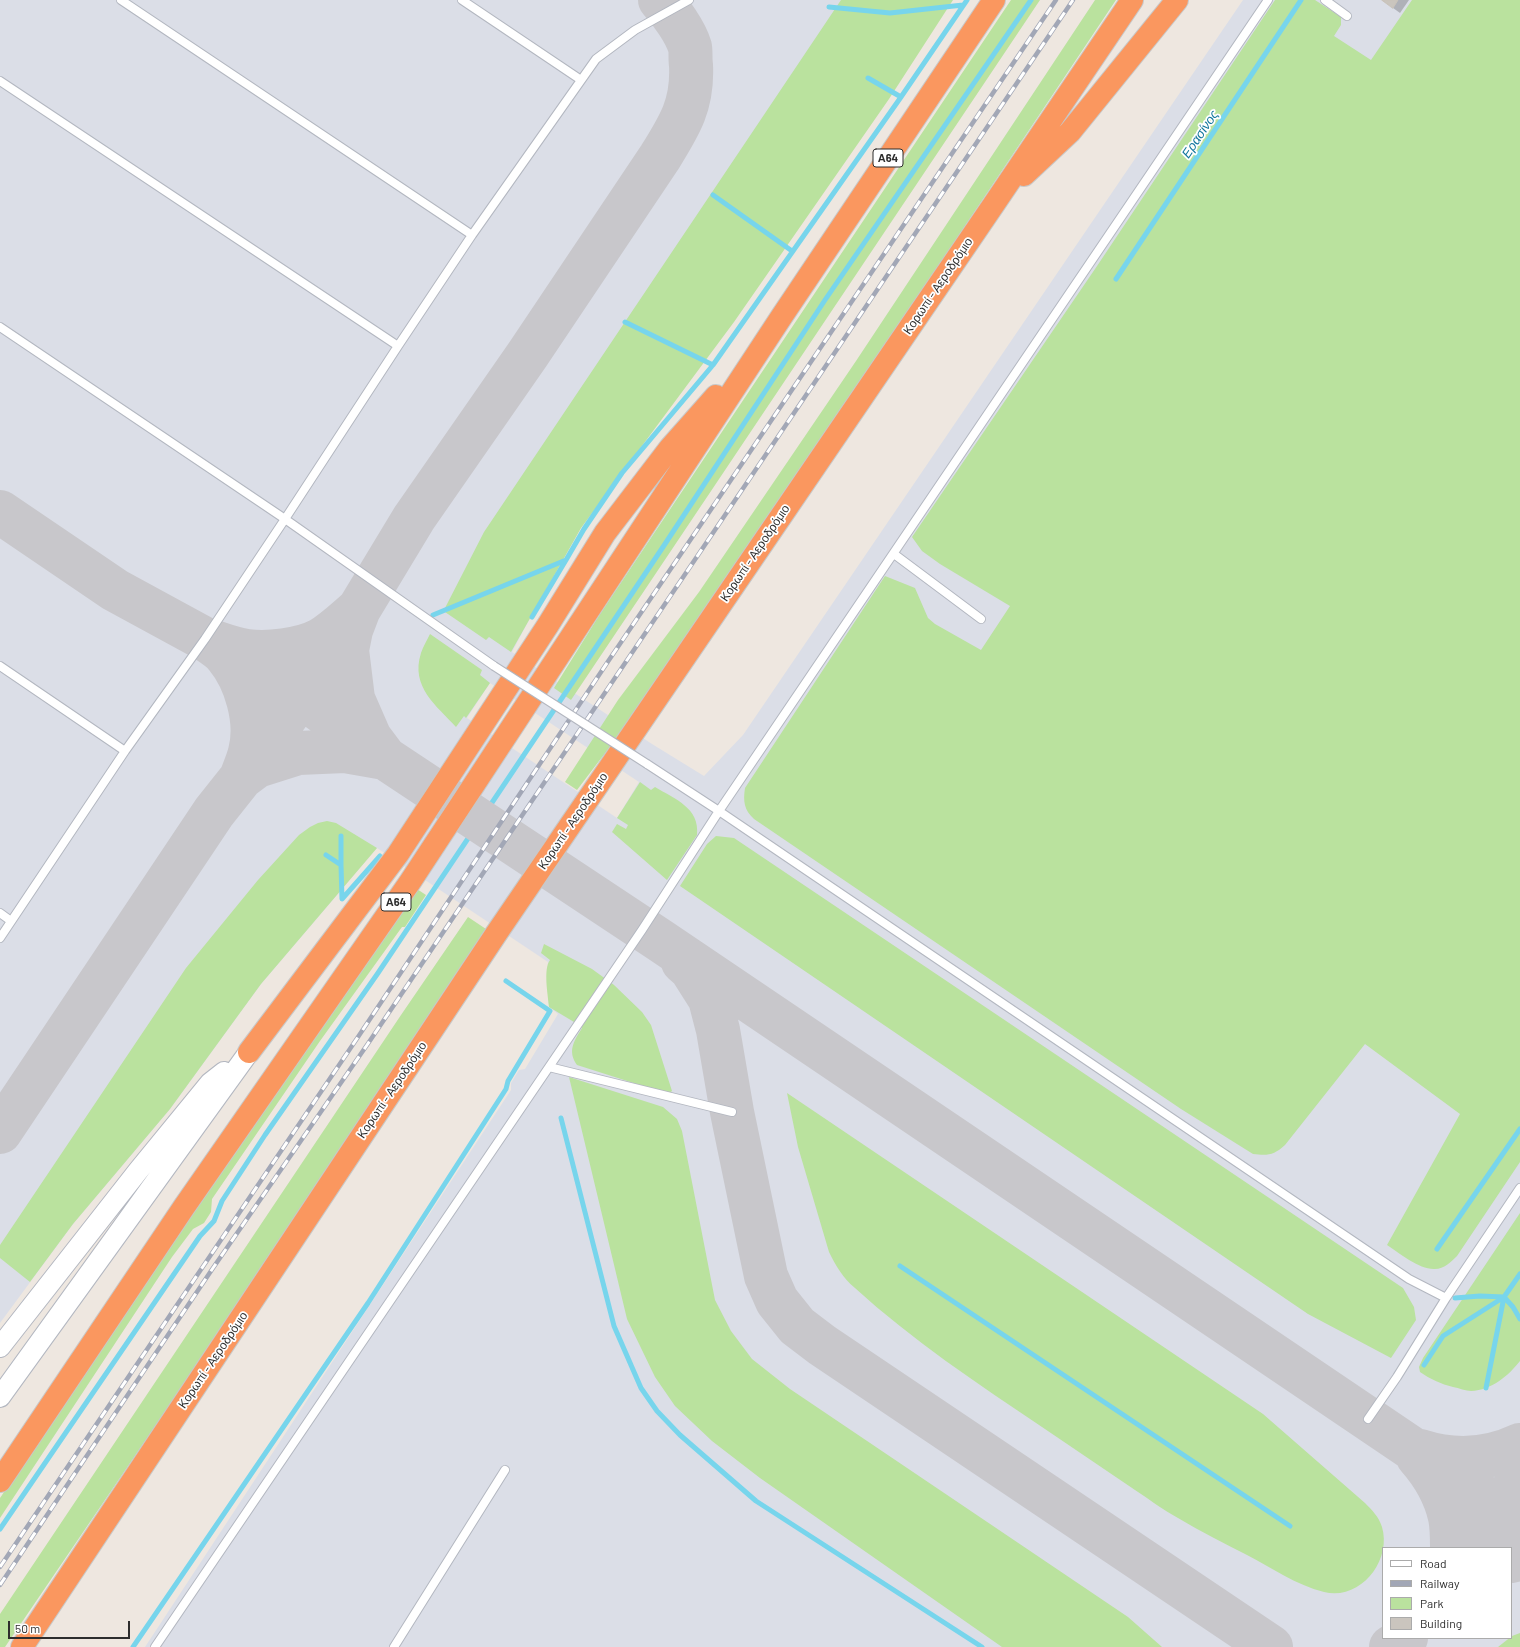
<!DOCTYPE html>
<meta charset="utf-8">
<style>
body{margin:0}
#map{position:relative;width:1520px;height:1647px;overflow:hidden;background:#eee7e0;font-family:Barlow,sans-serif}
canvas{display:block}
.legend{position:absolute;left:1382px;top:1547px;width:130px;height:92px;box-sizing:border-box;background:#fff;border:1px solid #ababab;margin:0;padding:5px 7px;list-style:none;font-size:12px;color:#2d2d2d}
.legend li{display:flex;align-items:center;gap:8px;height:20px}
.legend b{width:20px;border:1px solid #ababab}
.scale{position:absolute;left:8px;top:1621px;width:122px;height:18px;box-sizing:border-box;border:2px solid #2d2d2d;border-top:0;padding-left:5px;font-size:12px;line-height:14px;white-space:nowrap;color:#2d2d2d;-webkit-text-stroke:3px #fff;paint-order:stroke}
</style>
<div id="map">
<canvas width="1520" height="1647"></canvas>
<ul class="legend">
<li><b style="height:5px;background:#fff"></b>Road</li>
<li><b style="height:5px;background:#a2a7b6"></b>Railway</li>
<li><b style="height:11px;background:#bae29e"></b>Park</li>
<li><b style="height:11px;background:#cac5be"></b>Building</li>
</ul>
<div class="scale">50 m</div>
</div>
<script>
const g = document.querySelector('canvas').getContext('2d');
g.lineJoin = 'round';
function fill(path, color) {
  g.fillStyle = color;
  g.fill(path, 'evenodd');
}
function strokePath(path, color, width, dash) {
  g.strokeStyle = color;
  g.lineWidth = width;
  g.lineCap = dash ? 'butt' : 'round';
  g.setLineDash(dash || []);
  g.stroke(path);
}
function write(font, color, halo, rows, align = 'center') {
  g.font = font + ' Barlow,sans-serif';
  g.lineWidth = 3.5;
  g.setLineDash([]);
  g.textBaseline = 'middle';
  g.strokeStyle = halo;
  g.fillStyle = color;
  for (const [text, x, y, turn = 0] of rows) {
    g.save();
    g.translate(x, y);
    g.rotate((+turn || 0) * Math.PI / 180);
    g.textAlign = isNaN(turn) ? turn : align;
    if (halo) g.strokeText(text, 0, 0);
    g.fillText(text, 0, 0);
    g.restore();
  }
}
fill(new Path2D(`
 M0,0H915L666,364L512,652L652,744L704,776L743,735L1243,0H1520V1647H145L511,1090V1083L519,1070L525,1069L558,1014L549,1007L547,979L548,962L377,848L261,984L170,1109L73,1224L0,1323ZM490,683L639,782L617,818L467,718ZM1383,1548H1511V1638H1383Z`), '#dbdee7');
fill(new Path2D(`
 M841,0H953L889,99L734,322L581,528L511,652L489,637L486,640L445,612V608L484,532Z
 M1011,0H1040L571,700L554,688L600,614Z
 M1095,0H1116L713,603L634,715L577,790L565,782L618,700L699,592L856,361Z
 M1275,0H1315L1341,17V25L1334,36L1371,60L1412,0H1520V1162L1457,1256C1451,1262 1444,1269 1435,1269C1420,1270 1399,1253 1387,1245L1460,1114L1365,1044L1285,1145C1274,1155 1268,1156 1253,1154L1181,1109L754,819C744,810 743,801 745,788L885,576L915,588L928,618L935,624L981,650L1010,606L940,564L922,551L912,537L1095,269Z
 M430,634L482,670L480,675L490,683L466,718L464,716L456,727C437,706 410,687 421,653C423,647 427,640 430,634Z
 M640,782L651,790L655,787C675,799 700,808 697,835L667,880L612,832L617,824L626,829L628,825L617,818Z
 M327,821L336,823L377,848L261,984L170,1109L73,1224L30,1282L0,1258V1245L186,968L258,880L299,835L310,827L318,823Z
 M716,836L734,838L1403,1288L1414,1307L1416,1320L1391,1358L1308,1314L680,886L707,844Z
 M417,889L426,895L405,927H402L320,1041L212,1199L211,1212L204,1223L193,1229L172,1257L0,1518V1498L162,1257Z
 M468,917L486,929L334,1163L5,1647H0V1614L401,1015Z
 M544,944L592,969L614,985L642,1012L651,1025L672,1091L668,1094L577,1065C567,1051 574,1041 582,1028L574,1022L549,1007C548,995 543,969 550,960L541,953Z
 M569,1077L663,1107L677,1119L682,1131L715,1300L731,1331L752,1359L790,1389L1128,1617L1162,1647H1002L760,1478L712,1441L675,1406L655,1377L627,1319Z
 M787,1093L1263,1414L1365,1503C1372,1510 1379,1517 1382,1527C1392,1561 1360,1601 1324,1592C1296,1585 1272,1568 1247,1555C1224,1543 1201,1532 1178,1518C1163,1510 1149,1499 1135,1490C1104,1469 1073,1448 1042,1427C978,1384 912,1340 855,1288C843,1278 836,1266 829,1252L798,1147Z
 M1520,1213V1361C1508,1376 1492,1390 1471,1391C1466,1391 1459,1388 1453,1387C1441,1384 1430,1379 1420,1372L1419,1367L1423,1358Z
 M1520,1633V1647H1498L1512,1636Z`), '#bae29e');
fill(new Path2D(`
 M1382,0H1409L1400,13Z`), '#0003');
strokePath(new Path2D(`
 M829,7L890,13L963,5
 M868,78L901,97
 M713,195L792,251
 M1116,279L1301,0
 M625,322L713,365
 M566,560L584,529L622,473L713,365L901,97L967,0
 M433,615L566,560L532,617
 M326,855L341,865V836
 M341,865L342,899L380,856
 M561,1118L614,1326L641,1388L657,1411L680,1435L756,1501L982,1647
 M1437,1249L1520,1129
 M900,1266L1290,1526
 M1520,1274L1504,1297L1513,1307L1520,1319
 M1424,1365L1443,1336L1504,1297L1480,1296L1455,1298
 M1486,1388L1504,1297
 M0,1529L200,1236L214,1221L222,1201L265,1135L378,973L663,547L825,300L1031,0
 M133,1647L368,1303L506,1089L508,1081L550,1011L506,981`), '#77d5ec', 5);
strokePath(new Path2D(`
 M0,512L115,590L205,639L301,696L385,758L661,941L1500,1508L1520,1524
 M359,609L351,630L347,650L353,699L370,738L385,758L345,751L298,753L257,766L241,778C244,769 248,761 250,752C258,721 246,680 226,656C221,649 212,644 205,639C218,643 232,649 247,651C267,654 301,650 320,640C334,632 346,620 359,609Z
 M683,962L691,969L710,999L718,1030L732,1112L766,1276L777,1301L797,1326L822,1345L1271,1647
 M0,1132L214,812L241,778L301,696L359,609L414,518L528,354L660,157C680,125 693,104 691,65C690,59 691,52 690,47C685,31 671,12 660,0
 M1420,1451C1454,1462 1488,1460 1520,1445
 M1418,1457C1433,1474 1445,1495 1450,1517C1452,1527 1452,1538 1452,1548
 M1474,1548L1520,1478
 M1511,1561L1520,1559
 M1391,1647L1406,1638`), '#c8c7cb', 44);
const building = new Path2D(`
 M1382,0H1398L1393,8Z`);
fill(building, '#cac5be');
strokePath(building, '#cac3b9', 1);
const service = new Path2D(`
 M121,0L472,235
 M462,0L581,80
 M1325,0L1347,16
 M0,81L398,346
 M0,327L285,519L494,666
 M894,554L981,619
 M0,666L125,751
 M647,764L719,811L1409,1279L1446,1298
 M0,913L11,921
 M0,938L125,751L205,639L285,519L398,346L472,235L596,59L635,30L689,0
 M732,1112L549,1067L642,930L719,811L1268,0
 M1368,1419L1397,1377L1446,1298L1520,1188
 M155,1647L549,1067
 M394,1647L505,1470`);
const tertiary = new Path2D(`
 M0,1347L138,1171L210,1083L224,1072
 M0,1397L249,1052`);
const motorway = new Path2D(`
 M1024,175L1070,132L1177,0
 M249,1052L398,854L548,625L605,533L670,448L716,396
 M0,1481L184,1207L410,882L782,316L994,0
 M22,1647L496,934L994,204L1132,0`);
strokePath(service, '#b3b7c0', 10);
strokePath(tertiary, '#b3b7c0', 22);
strokePath(motorway, '#c8c8c8', 24);
strokePath(service, '#fff', 8);
strokePath(tertiary, '#fff', 20);
strokePath(motorway, '#fa975f', 22);
const rail = new Path2D(`
 M0,1567L358,1037L609,660L1056,0
 M0,1585L213,1268L367,1045L1073,0`);
strokePath(rail, '#a2a7b6', 4.5);
strokePath(rail, '#fff', 3, [9]);
const serviceBridge = new Path2D(`
 M494,666L647,764`);
strokePath(serviceBridge, '#b3b7c0', 10, []);
strokePath(serviceBridge, '#fff', 8);
for (const [x, y, w] of [
 [888,158,30],
 [396,902,30]
]) {
  const box = new Path2D();
  box.roundRect(x - w / 2, y - 9, w, 18, 3);
  g.fillStyle = '#fff';
  g.fill(box);
  strokePath(box, '#2d2d2d', 1);
}
write('bold 11px', '#2d2d2d', null, [
 ["Α64",888,158],
 ["Α64",396,902]
]);
write('12px', '#2d2d2d', '#fff', [
 ["Κορωπί - Αεροδρόμιο",938,286,-56],
 ["Κορωπί - Αεροδρόμιο",755,553,-56],
 ["Κορωπί - Αεροδρόμιο",573,821,-56],
 ["Κορωπί - Αεροδρόμιο",392,1090,-56],
 ["Κορωπί - Αεροδρόμιο",213,1360,-56]
]);
write('italic 13px', '#11769d', '#fff', [
 ["Ερασίνος",1200,134,-56]
]);
</script>
